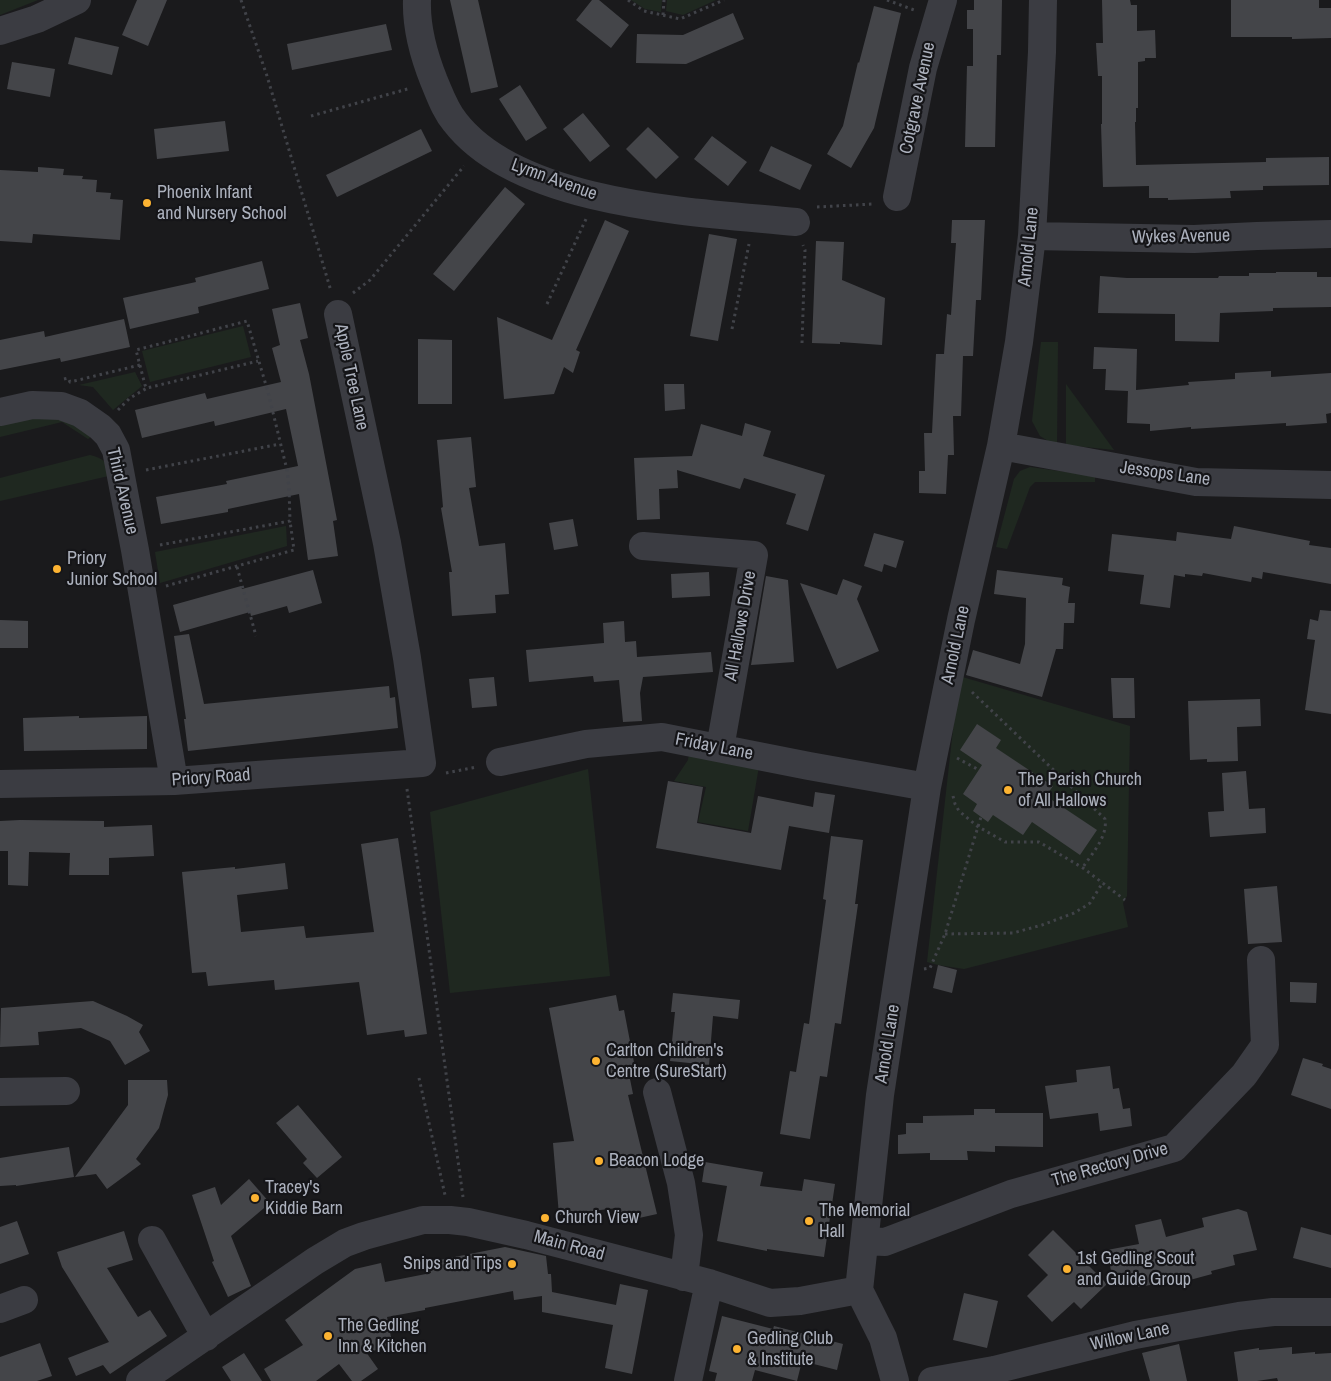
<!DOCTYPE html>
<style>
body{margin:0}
canvas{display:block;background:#1a1a1c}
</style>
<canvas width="1331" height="1381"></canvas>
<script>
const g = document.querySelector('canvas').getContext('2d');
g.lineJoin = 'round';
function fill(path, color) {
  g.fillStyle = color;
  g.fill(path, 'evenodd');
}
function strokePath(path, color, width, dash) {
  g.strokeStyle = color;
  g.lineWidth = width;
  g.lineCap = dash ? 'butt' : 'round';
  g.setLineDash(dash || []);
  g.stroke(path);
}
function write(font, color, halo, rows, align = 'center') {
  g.font = font + ' "Archivo Narrow",sans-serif';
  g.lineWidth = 4.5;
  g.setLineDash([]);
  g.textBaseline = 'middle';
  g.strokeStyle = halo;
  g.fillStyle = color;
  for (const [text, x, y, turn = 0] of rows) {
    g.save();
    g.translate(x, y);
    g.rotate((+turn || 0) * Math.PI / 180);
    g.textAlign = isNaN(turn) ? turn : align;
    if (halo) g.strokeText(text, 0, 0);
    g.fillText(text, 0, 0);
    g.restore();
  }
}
fill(new Path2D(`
 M0,0H38L0,15Z
 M631,0H662L661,12L645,9Z
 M667,0H716L683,15L666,11Z
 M243,326L251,357L150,382L142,351Z
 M1041,342H1058L1057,444L1048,441L1040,436L1032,421Z
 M135,372L142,386L113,410L93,387L79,385Z
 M1066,384L1114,450L1066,445Z
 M67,416L91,437L88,439L62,422L0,437V421Z
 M90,455C103,458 108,463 113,475L0,501V478Z
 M1030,467L1095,476V482H1035L1030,487L1007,549L996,547L1014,479L1020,471Z
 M286,526L287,546L160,583L155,552Z
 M959,676L1130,726L1127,896L1123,903L1128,927L964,969L938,965L927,962Z
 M689,753L759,766L748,831L698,822L706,787L674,781L688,760Z
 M588,769L610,976L450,993L430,812Z`), '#1f2820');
fill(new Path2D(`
 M137,0H167L148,46L122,35Z
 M450,0H478L498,87L471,93Z
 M592,0H599L629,25L611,48L576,20Z
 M974,0H1002L1001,55H997L995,147H965L967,66H973V29H967V10H974Z
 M1102,0H1130L1131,5H1137V31L1155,30L1156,58H1145V61L1138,62V108H1136V122H1135L1136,165L1266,162V158L1329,157V185L1263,186V190L1230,191L1231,198L1168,200V198H1149V186L1103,187L1101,124H1102V76H1098L1096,43H1103Z
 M1231,0H1319V8H1331V38L1292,39V37H1231Z
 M874,6L901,13L874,128L851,168L827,154L843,126L858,62L859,63Z
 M733,13L744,39L686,64L636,63L637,34L683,35Z
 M386,24L392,50L292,70L287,44Z
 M75,37L119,47L112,75L68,64Z
 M12,62L55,69L50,97L7,89Z
 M520,85L547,128L526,141L499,99Z
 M583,113L610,146L590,162L563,129Z
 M225,121L229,151L157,159L154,129Z
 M648,127L679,157L656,179L626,149Z
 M421,129L432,151L337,197L326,175Z
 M712,136L747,162L728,186L694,159Z
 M771,146L812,165L800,190L759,171Z
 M38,167L64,169L63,175L83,176L82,179L97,180L96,192L111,193L110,199L123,200L120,240L33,234L32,243L0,241V170L38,172Z
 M505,187L525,204L454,291L433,274Z
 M605,220L629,231L576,350L580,352L573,373L564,367L554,394L504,399L497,317L552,340Z
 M952,220H985L981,300H976L973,356H963L961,416H953L954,455H948L946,494L919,493V471H925L924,433H932L936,354H944L947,314L951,315L956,243H951Z
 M709,234L737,239L718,341L690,336Z
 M816,241L844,242L842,280L885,298L882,345L840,342V344L812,343Z
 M262,261L269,289L198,307L199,313L130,329L123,298L196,282L195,278Z
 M1276,272H1317V277H1331V307L1273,308V311L1220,313L1219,342L1175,341V314L1098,313L1100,276L1127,278H1218L1219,276H1249V273H1276Z
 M300,303L308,338L300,340L309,374L337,520L333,521L338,556L308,560L299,494L228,509V512L161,524L156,497L227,484L226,481L298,466L286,409L215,426L214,421L142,438L135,410L205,393L207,399L281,382L272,348L280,345L272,309Z
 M124,319L130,347L61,362L60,358L0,370V340L44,331L45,337Z
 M418,339L452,340V404H418Z
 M1094,347L1137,349L1136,390L1189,385L1188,382L1235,379V373L1271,371V377L1331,373V413L1326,414L1327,423L1286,426V423L1191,429V427L1150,431V424L1127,423L1128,391L1105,390L1106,369H1093Z
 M664,384H684L685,409L665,411Z
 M745,423L771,431L763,456L825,475L808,531L786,524L796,494L744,478L740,489L677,470L678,488L659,489L660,519L637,520L634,458L692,456L701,424L742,436Z
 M471,437L476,487L469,488L479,546L505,543L509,594L495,595L496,613L452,616L449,572H452L441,508L443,507L437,440Z
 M573,519L578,546L554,550L549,523Z
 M1234,526L1310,541L1309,545L1331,548V584L1263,572L1262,579L1252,577L1251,582L1203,573L1202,576L1185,574V577L1174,575L1170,608L1140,604L1144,575L1108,571L1112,534L1176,541L1177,532L1231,539Z
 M874,533L904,541L896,568L884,564L882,572L864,566Z
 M313,570L322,603L289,613L287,606L251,616L250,612L180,632L173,605L241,586L242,589Z
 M997,570L1063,578L1062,585L1070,587L1068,603H1075L1074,623H1064L1063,649H1056L1042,697L966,675L973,650L1020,664L1025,644L1026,598L994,594Z
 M709,572L710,596L672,598L671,574Z
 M766,576L788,580L794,662L751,665Z
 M843,579L862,586L857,599L879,651L837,669L800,583L837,595Z
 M1320,610L1331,611V714L1305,710L1315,640L1307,639L1310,619L1318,621Z
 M0,620L28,621V648H0Z
 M624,621L625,642L636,641L637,657L711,652L713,672L643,677L640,693L642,721L623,722L619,680L594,682L593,676L529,682L526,650L604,643L603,623Z
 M189,634L204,704L389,686L390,698L395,697L398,728L188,751L184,719H186L174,636Z
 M494,677L497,706L472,708L469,679Z
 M1111,678H1134L1135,718H1113Z
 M1260,699L1261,726L1237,727L1238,761L1207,762V759L1190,760L1188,701Z
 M79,716V718L147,716V749L24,751L23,718Z
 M977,724L1001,740L996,748L1053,786L1046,796L1097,830L1080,855L1032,822L1023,835L993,815L988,822L973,811L977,804L963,794L982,765L960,750Z
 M1246,771L1249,809L1265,808L1266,833L1210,837L1208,812L1224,811L1222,773Z
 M668,781L703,787L697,823L751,833L758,796L813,807L815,792L835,795L829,833L789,826L781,870L656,848Z
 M20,820L104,821V827L152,825L154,856L109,858V875H69L70,853L29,852L28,886L8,885V851H0V821Z
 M831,836L863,840L855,904H858L841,1024L835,1023L827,1077L820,1076L810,1139L780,1134L790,1071L796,1072L804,1023L809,1024L826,900L823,899Z
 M398,838L427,1034L405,1037L404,1030L367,1035L359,982L275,990L274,980L208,986L206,972L192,973L182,872L235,867V869L285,863L288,889L237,895L241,932L304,926L306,938L374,932L361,844Z
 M1277,886L1282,942L1248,944L1244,889Z
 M938,965L957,970L952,993L933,988Z
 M1290,982L1317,983L1316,1003L1290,1002Z
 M673,993L740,1000L738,1019L713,1016L709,1065L670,1061L675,1012H671Z
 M616,995L619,1011L624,1010L636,1073L629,1074L633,1094L628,1095L657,1214L621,1222L617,1208L559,1215L553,1143L574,1141L549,1008Z
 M93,1001L127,1016L143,1025L139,1032L150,1051L125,1065L110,1041L81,1028L38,1032L39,1045L0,1047L1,1008Z
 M1303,1058L1323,1064L1322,1066L1331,1069V1109L1291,1095Z
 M1110,1066L1113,1089L1119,1088L1123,1109L1130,1108L1132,1126L1100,1131L1098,1113L1050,1119L1045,1086L1077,1082L1076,1070Z
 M128,1080H167L168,1095L159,1128L136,1159L141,1164L107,1189L96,1174L75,1177L128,1105Z
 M298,1105L342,1157L317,1178L303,1163L307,1159L276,1123Z
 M974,1109H995V1113H1043V1147L995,1146V1152L967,1151L968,1160H930V1153L898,1154V1135L906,1134V1123H923V1116L974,1115Z
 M69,1147L74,1177L16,1186V1185L0,1186V1158Z
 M705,1162L763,1172L760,1186L802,1191L804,1179L835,1184L824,1257L767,1249V1251L717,1241L727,1186L702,1182Z
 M249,1179L270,1203L231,1236L251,1286L228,1297L212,1262L214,1261L192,1195L215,1187L221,1205Z
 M1238,1209L1247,1212L1257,1250L1233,1255L1235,1265L1211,1271L1212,1274L1175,1284L1174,1281L1138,1287L1135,1277L1113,1281L1107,1250L1139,1244L1135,1225L1161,1219L1166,1237L1204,1227L1202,1218Z
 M17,1221L29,1254L0,1264V1227Z
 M1301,1227L1331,1235V1268L1293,1258Z
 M1053,1230L1107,1284L1081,1309L1074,1302L1052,1322L1027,1296L1048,1275L1028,1255Z
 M124,1231L133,1260L107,1268L138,1317L150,1310L167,1336L110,1374L103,1365L76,1376L68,1358L109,1342L62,1267L57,1252Z
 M505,1247L546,1256L548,1274H551L552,1292L616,1305L620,1284L648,1290L632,1374L605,1368L613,1325L542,1312V1296L514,1300L513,1291L425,1308V1310L387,1317L393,1347L366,1352L378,1369L361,1381H352L339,1364L316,1381H271L264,1369L303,1345L285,1320L355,1269L381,1263L385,1282L431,1273L429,1262Z
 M964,1293L998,1301L987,1348L953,1340Z
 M722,1316L773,1329L774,1326L843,1344L837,1370L802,1361L797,1381L755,1370L752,1381H715L717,1373L709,1371Z
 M40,1343L52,1376L37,1381H0V1357Z
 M1179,1344L1187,1381H1150L1142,1353Z
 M1292,1347V1354L1315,1352V1354L1331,1353V1381H1278L1277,1378L1257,1381H1238L1234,1352L1259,1348V1350Z
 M244,1353L262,1381H231L222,1367Z`), '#444549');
strokePath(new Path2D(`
 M241,0L267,76L331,291
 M628,0L644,11L680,19L724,0
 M887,0L914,10
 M663,15L664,0
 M311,116L411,88
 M817,207L873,204
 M353,293L370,280L464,166
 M547,304L586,219
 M732,329L749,244
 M802,343L805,250L803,245
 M64,379L68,378L70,382L140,365
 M118,410L130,398L147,388
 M146,470L280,444
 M160,545L290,521L289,488L287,470L268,392L247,321L136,350L145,385L147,388L258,361
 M237,567L256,636
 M166,586L294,550L290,521
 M972,692L1105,819C1108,836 1092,854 1083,867
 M957,758L979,770
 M446,773L477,767
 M407,789L463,1197
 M953,796L955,804L959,811L977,826L1005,842H1039L1083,868L1125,900
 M945,934L1013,933L1042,925L1074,913L1084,907L1090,903L1103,882
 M924,969L930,968L945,934L981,817
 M419,1078L445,1195`), '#414349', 3, [2.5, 4]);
strokePath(new Path2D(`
 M417,0C416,27 424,56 434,81C440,95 445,110 455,122C520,206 697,212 796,222
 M0,31L37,19L77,0
 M897,197L923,68L943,0
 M1032,236L1194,239L1257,236L1331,234
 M0,412L32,405L61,406L80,413L100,427L108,435L116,450L135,550L174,781
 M1001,446L1196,482L1331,485
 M643,546L754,555L720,748
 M500,762L586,744L662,737L809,766L927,787
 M0,784L174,781L422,763L407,658L387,543L338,314
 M0,1092L66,1091
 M657,1092L681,1183L689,1235L684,1277
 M152,1240L206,1337
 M865,1241L885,1242L1011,1194L1174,1148L1244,1075L1265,1045L1261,960
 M859,1290L880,1095L927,787L961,620L1001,446L1019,342L1032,236L1042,52L1043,0
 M859,1290L883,1338L895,1381
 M0,1309L24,1300
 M140,1381L315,1261L345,1243L364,1236L423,1220H450L468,1222L526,1235L709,1283L770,1303L800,1301L859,1290
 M688,1381L709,1283
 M932,1381L994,1370L1135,1335L1239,1316L1273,1312H1331`), '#3b3c42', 28);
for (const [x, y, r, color] of [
 [147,203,5,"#fcb332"],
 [57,569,5,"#fcb332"],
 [1008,790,5,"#fcb332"],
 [596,1061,5,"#fcb332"],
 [599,1161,5,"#fcb332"],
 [255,1198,5,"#fcb332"],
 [545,1218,5,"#fcb332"],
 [809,1221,5,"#fcb332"],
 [512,1264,5,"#fcb332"],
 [1067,1269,5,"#fcb332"],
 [328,1336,5,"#fcb332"],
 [737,1349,5,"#fcb332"]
]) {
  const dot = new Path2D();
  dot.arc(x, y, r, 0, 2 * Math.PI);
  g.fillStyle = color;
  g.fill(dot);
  strokePath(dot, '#151518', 2);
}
write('18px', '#acb1bd', '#151518', [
 ["Cotgrave Avenue",918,98,-78],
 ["Lymn Avenue",554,180,20],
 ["Wykes Avenue",1181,237,-1],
 ["Arnold Lane",1029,247,-84],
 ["Apple Tree Lane",351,377,78],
 ["Jessops Lane",1165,474,8],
 ["Third Avenue",122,491,77],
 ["All Hallows Drive",741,626,-80],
 ["Arnold Lane",956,645,-78],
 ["Friday Lane",714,747,11],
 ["Priory Road",211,778,-4],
 ["Arnold Lane",888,1044,-81],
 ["The Rectory Drive",1110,1165,-16],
 ["Main Road",569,1246,15],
 ["Willow Lane",1130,1337,-12]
]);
write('18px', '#acb1bd', '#151518', [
 ["Phoenix Infant",157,193],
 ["and Nursery School",157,214],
 ["Priory",67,559],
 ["Junior School",67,580],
 ["The Parish Church",1018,780],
 ["of All Hallows",1018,801],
 ["Carlton Children's",606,1051],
 ["Centre (SureStart)",606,1072],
 ["Beacon Lodge",609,1161],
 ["Tracey's",265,1188],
 ["Kiddie Barn",265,1209],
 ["The Memorial",819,1211],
 ["Hall",819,1232],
 ["Church View",555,1218],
 ["1st Gedling Scout",1077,1259],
 ["and Guide Group",1077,1280],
 ["Snips and Tips",502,1264,"right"],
 ["The Gedling",338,1326],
 ["Inn & Kitchen",338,1347],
 ["Gedling Club",747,1339],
 ["& Institute",747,1360]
], 'left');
</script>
